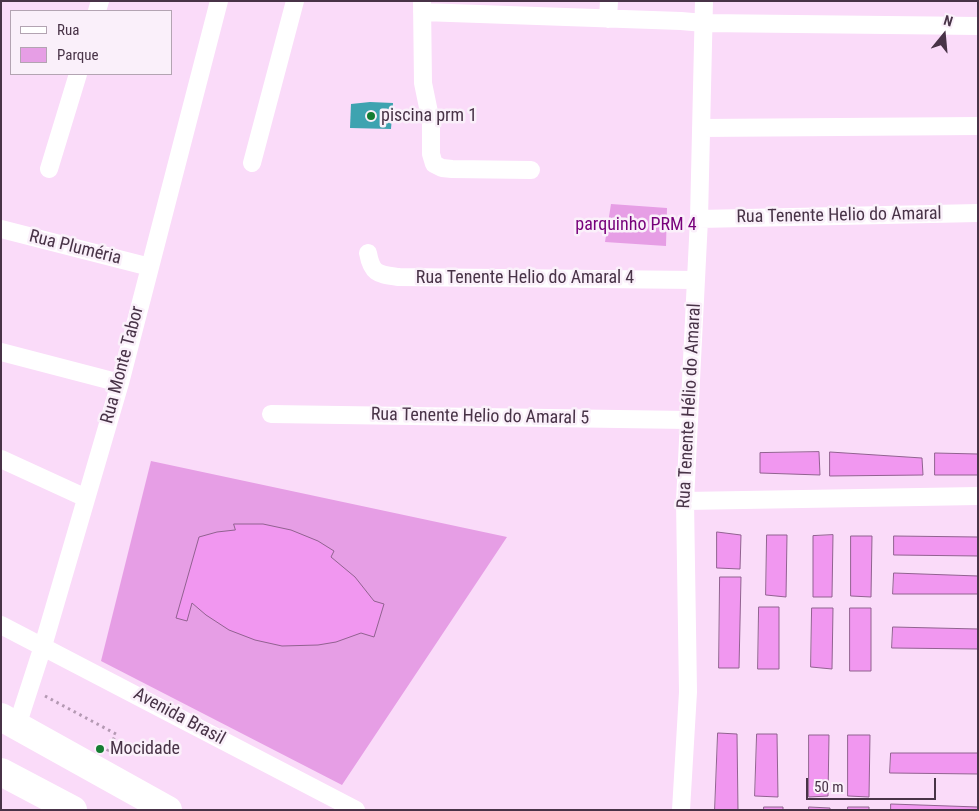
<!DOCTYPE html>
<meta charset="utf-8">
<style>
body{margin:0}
#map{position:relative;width:979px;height:811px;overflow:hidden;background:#fadbf9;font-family:"Roboto Condensed",sans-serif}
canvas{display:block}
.frame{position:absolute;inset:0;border:2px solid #483347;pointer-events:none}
.legend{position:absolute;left:10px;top:10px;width:162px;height:65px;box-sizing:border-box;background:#faf0fa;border:1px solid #b3a4b2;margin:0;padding:6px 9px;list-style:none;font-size:15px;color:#483347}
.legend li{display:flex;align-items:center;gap:10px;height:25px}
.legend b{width:25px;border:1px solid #b3a4b2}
.north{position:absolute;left:919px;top:10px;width:50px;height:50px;-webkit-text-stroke:4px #faf0fa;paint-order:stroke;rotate:17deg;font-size:14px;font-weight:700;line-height:20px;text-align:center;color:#483347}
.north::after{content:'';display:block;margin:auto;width:18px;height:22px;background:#483347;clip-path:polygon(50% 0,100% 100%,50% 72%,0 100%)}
.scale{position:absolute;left:806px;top:778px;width:130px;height:22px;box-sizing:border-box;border:2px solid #483347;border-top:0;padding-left:6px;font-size:15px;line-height:18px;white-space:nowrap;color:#483347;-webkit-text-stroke:4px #faf0fa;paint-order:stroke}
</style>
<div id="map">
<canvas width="979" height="811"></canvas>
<div class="frame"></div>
<ul class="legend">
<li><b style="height:6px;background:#fff"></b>Rua</li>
<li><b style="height:14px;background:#e69ee5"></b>Parque</li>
</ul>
<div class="north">N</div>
<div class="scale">50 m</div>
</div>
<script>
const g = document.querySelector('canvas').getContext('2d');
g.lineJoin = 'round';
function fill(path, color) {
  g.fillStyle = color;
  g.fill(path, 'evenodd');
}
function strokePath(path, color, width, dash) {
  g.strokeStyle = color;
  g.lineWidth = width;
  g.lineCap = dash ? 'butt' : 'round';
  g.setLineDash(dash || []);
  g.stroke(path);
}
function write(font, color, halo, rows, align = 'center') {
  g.font = font + ' "Roboto Condensed",sans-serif';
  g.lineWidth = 5;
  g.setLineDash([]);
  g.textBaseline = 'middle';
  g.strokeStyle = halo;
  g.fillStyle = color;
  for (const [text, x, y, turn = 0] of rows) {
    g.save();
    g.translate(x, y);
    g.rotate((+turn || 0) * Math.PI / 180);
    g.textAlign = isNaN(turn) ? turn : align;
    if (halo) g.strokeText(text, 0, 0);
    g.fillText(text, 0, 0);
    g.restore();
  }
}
fill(new Path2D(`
 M611,204L667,208L666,246L605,242Z
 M151,461L507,537L342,785L101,661Z`), '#e69ee5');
fill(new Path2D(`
 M370,102L393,103L391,129L350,128L351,104Z`), '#3ea3b0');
const building = new Path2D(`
 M819,452L820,475L760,473V453Z
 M830,452L922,458L923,475L830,476Z
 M935,453L978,454V475H935Z
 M234,524H263L291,530L318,541L334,551L331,557L355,577L374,601L384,604L374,637L361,633L336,642L318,645L282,646L255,640L229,630L206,615L192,603L187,621L176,618L199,537L217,532L235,530Z
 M717,532L741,535L740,569L717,568Z
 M767,535H787L786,597L766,595Z
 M833,535L832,597H813V536Z
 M851,536H872L871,597L851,596Z
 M894,536L978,537V556L894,555Z
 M894,573L978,576V594H893Z
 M720,577H741L739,668H719Z
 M759,607H779V669H758Z
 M812,608H833L832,669L811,667Z
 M850,608H871V671H850Z
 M893,627L978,629V649L892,648Z
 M718,733L737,734L738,810H715Z
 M757,734H777L778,797L755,796Z
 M809,735H829L828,796L809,797Z
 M848,735H870L869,797L848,796Z
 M891,753H978V774L890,773Z
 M891,804L978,807V810H891Z
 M764,807H783V810H764Z
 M809,807L830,808V810H809Z
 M848,807H869V810H848Z`);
fill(building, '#f197f0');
strokePath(building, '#916290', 1);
strokePath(new Path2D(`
 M45,696L116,734L107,752`), '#b499b3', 3, [2.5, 4]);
strokePath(new Path2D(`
 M422,2L423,83L431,122V154L434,164L442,168L452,169L531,170
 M97,11L100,1
 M422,12L681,21L704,23L978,26
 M608,19L609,1
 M701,128L978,126
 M252,163L295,1
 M49,169L78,74
 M699,219L978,213
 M1,229L150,267
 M368,253C372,275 379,274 399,277L696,280
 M1,352L120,383
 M271,414L688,420
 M1,459L86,498
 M685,501L978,496
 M1,625L356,810
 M17,726L43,646L120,383L219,1
 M681,810L688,692L685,501L699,219L704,1`), '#fff', 18);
strokePath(new Path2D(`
 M1,717L168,810
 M1,772L73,810`), '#fff', 28);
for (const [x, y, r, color] of [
 [371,116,5,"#157d32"],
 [100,749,5,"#157d32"]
]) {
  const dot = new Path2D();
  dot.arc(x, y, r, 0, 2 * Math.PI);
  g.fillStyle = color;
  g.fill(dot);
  strokePath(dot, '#faf0fa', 2);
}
write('18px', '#483347', '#faf0fa', [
 ["piscina prm 1",381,116],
 ["Mocidade",110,749]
], 'left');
write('18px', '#483347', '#faf0fa', [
 ["Rua Tenente Helio do Amaral",839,216,-1],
 ["Rua Pluméria",75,248,14],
 ["Rua Tenente Helio do Amaral 4",525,278],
 ["Rua Monte Tabor",123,365,-75],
 ["Rua Tenente Hélio do Amaral",690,406,-87],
 ["Rua Tenente Helio do Amaral 5",480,417,1],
 ["Avenida Brasil",179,717,28]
]);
write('18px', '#77007a', '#faf0fa', [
 ["parquinho PRM 4",636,225]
]);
</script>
